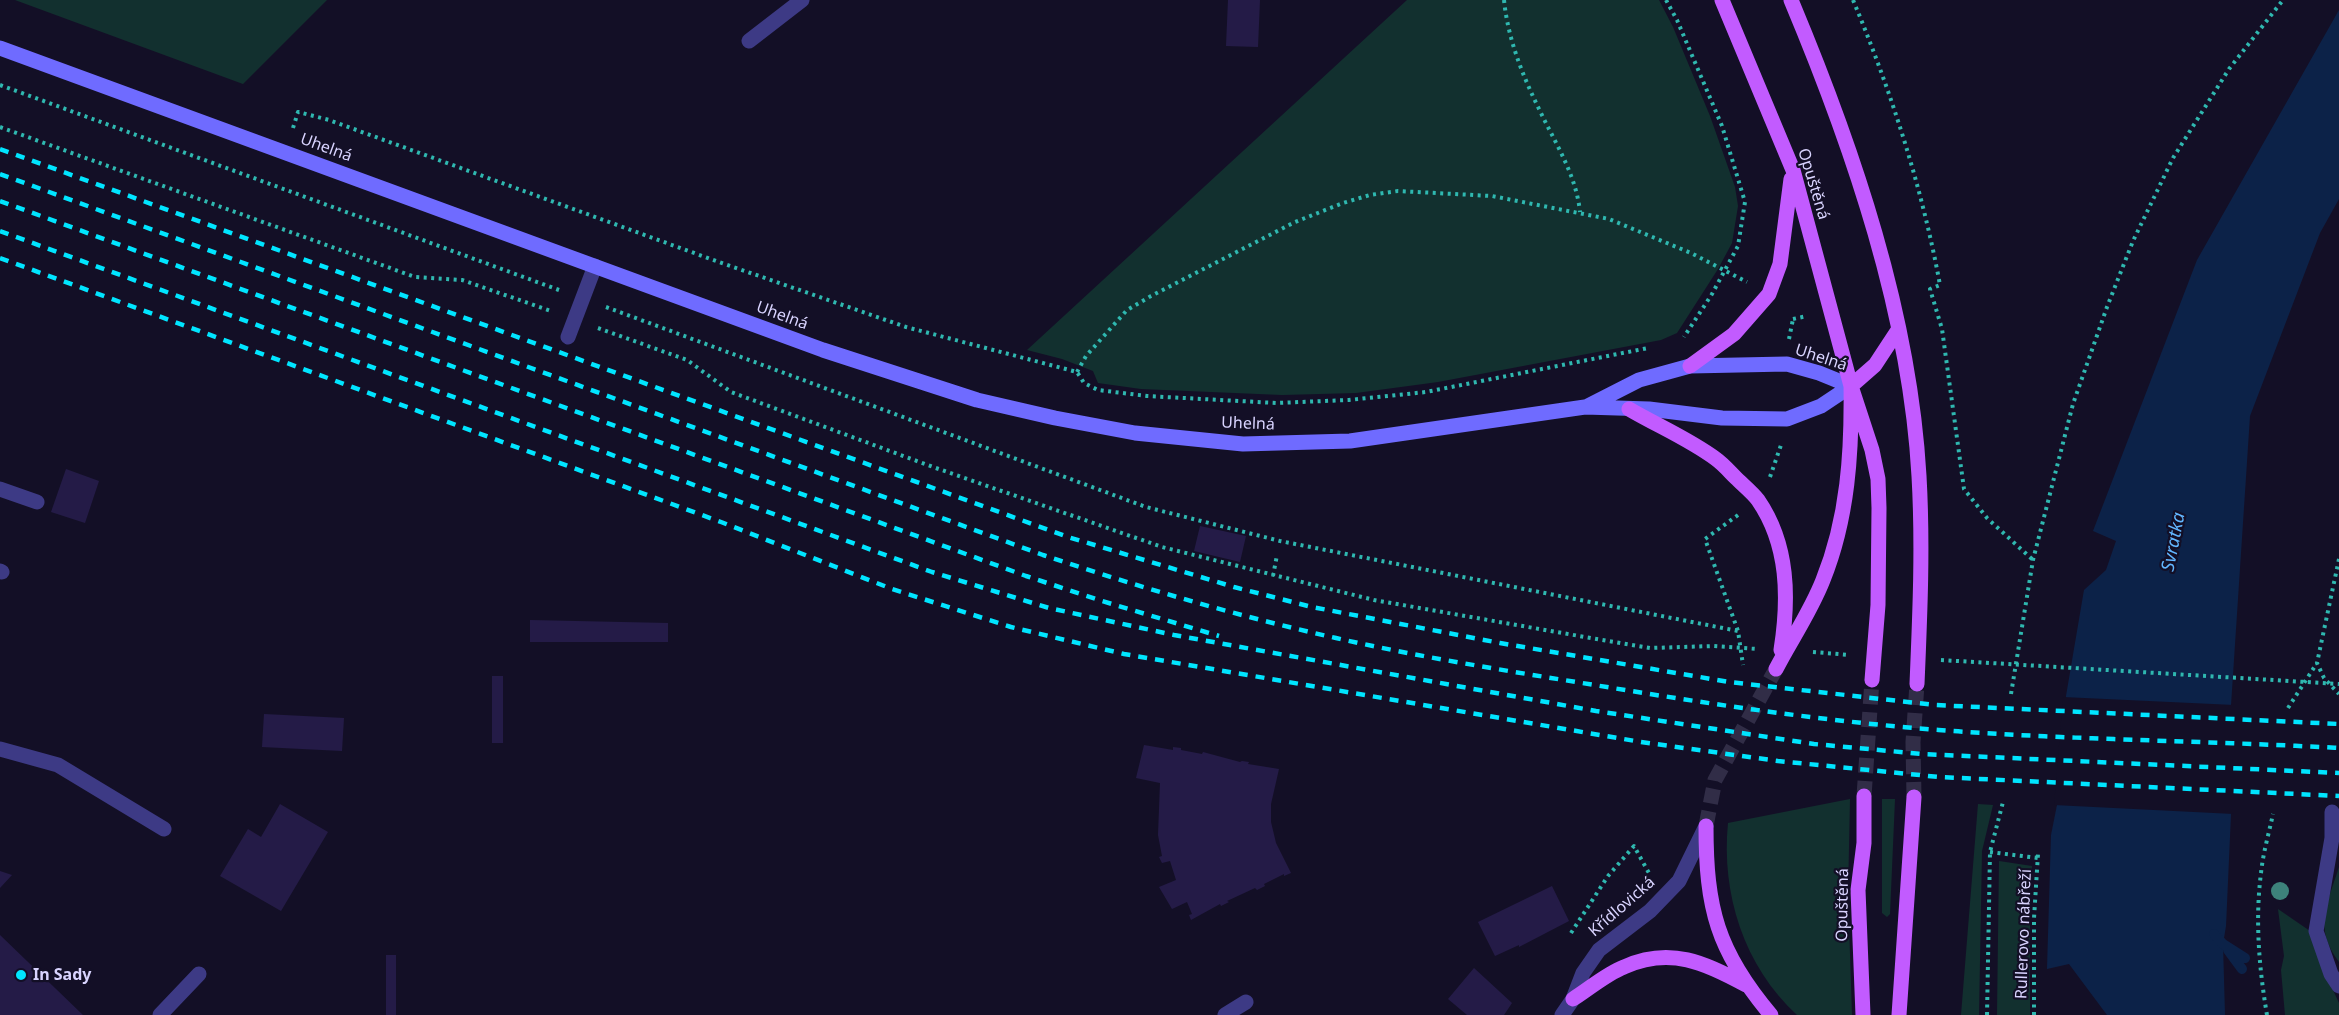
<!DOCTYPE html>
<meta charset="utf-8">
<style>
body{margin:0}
canvas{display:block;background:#130f26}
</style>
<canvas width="2339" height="1015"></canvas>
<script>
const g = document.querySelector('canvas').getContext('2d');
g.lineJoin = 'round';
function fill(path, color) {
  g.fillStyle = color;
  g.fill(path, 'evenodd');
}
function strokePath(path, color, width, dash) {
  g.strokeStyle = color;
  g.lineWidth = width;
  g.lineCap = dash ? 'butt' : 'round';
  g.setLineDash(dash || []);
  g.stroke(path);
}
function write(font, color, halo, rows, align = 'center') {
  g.font = font + ' "Noto Sans",sans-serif';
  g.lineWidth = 4.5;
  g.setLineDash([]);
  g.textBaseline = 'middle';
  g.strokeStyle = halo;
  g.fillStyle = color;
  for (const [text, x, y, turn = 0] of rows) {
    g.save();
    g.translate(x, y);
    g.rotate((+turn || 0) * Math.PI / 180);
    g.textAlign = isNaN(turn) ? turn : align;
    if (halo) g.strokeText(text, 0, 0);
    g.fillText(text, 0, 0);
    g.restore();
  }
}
fill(new Path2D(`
 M15,0H327L243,84Z
 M1407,0H1659L1673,27L1710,116L1735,187L1738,206L1732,243L1718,269L1677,333L1661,340L1438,382L1356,393L1282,395L1141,389L1098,383L1093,371L1062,359L1027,350Z
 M1850,799L1848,894L1852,1015H1797C1744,966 1721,894 1728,823Z
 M1882,799H1895L1890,914L1887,917L1882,913Z
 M1978,804L1993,805L1982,851L1979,1015H1961Z
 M1999,861L2032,866L2031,886H2027L2026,918H2030V1015H1997Z
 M2339,867V962C2313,927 2327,905 2339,867Z
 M2278,909L2310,931L2326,975L2339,1003V1015H2285L2281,970L2284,956Z`), '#12302f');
fill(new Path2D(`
 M2339,10V199L2320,233L2250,416L2231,705V814L2226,926L2223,944L2225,1015H2107L2069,964L2047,969L2051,835L2057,805L2066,696L2084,590L2106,570L2116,541L2093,531L2197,260Z`), '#0c2248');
fill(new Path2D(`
 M2063,697L2234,705V814L2054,805Z`), '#130f26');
strokePath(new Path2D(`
 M2214,934L2223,944L2245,958
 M2228,950L2242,969`), '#0c2248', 10);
fill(new Path2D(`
 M1228,0H1260L1258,47L1226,46Z
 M66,469L99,481L85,523L51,512Z
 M1200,526L1246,536L1240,562L1194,551Z
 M530,620L668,623V642H530Z
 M492,676H503V743H492Z
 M264,714L344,718L342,751L262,747Z
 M1144,745L1173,750V747L1181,748V750L1202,754L1203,752L1240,762L1242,761L1249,762L1248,764L1279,769L1271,804V822L1276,843L1291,873L1284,876V874L1264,884L1265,886L1257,890L1255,888L1227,901L1229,902L1221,906L1220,904L1191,920L1189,915L1192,914L1187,902L1172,909L1159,887L1176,880L1170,861L1162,863L1159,857L1162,856L1158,835L1160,783L1136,778Z
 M280,804L328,832L281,911L220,876L248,829L261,837Z
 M0,871L12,875L0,888Z
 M1552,886L1569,921L1519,947V945L1495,956L1478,922Z
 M0,935L83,1015H0Z
 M386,955H396V1015H386Z
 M1474,968L1512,1003L1504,1015H1467L1448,999Z`), '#241b47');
strokePath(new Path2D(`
 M1864,796L1872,680
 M1914,797L1913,742L1917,684
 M1706,826L1715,780L1776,669`), '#312d47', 15, [15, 8]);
strokePath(new Path2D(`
 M1504,0C1508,39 1522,74 1539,109C1555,143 1576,174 1580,212
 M1666,0L1677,20L1722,126L1745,202L1738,246L1712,294L1684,337
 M1853,0C1891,91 1922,187 1940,285L1930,289L1942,329L1964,489L1987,518L2033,560
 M0,85L559,290
 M0,127L415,277L462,280L551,311
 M293,128L298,112L329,120L716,261L906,327L1077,372L1084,383L1098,390L1147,396L1276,403L1349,400L1426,392L1648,348
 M606,307L1146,507L1280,541L1738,631
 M1793,319L1807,316
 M598,328L687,360L731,392L933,467L1162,547L1374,600L1585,637L1650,648L1714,646L1757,649
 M1789,339L1793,319
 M1077,372L1086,356L1127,310L1151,296L1295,222L1343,203L1370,195L1398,191L1492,196L1609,219L1691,253L1747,282
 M1770,477L1781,445
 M1738,515L1705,539L1738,631L1743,665
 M2339,559L2317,663L2324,678L2339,694
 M1273,576L1277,555
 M1813,652L1850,655
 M1941,660L2339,684
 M2011,694L2033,560L2073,404L2107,307L2133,241L2173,158L2229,69L2283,0
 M2288,708L2317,663
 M1990,852L2038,858
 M1571,933L1608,876L1634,846L1650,875
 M1987,1015L1990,852L2003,802
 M2034,1015V918L2038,854
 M2267,1015C2259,968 2255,920 2261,873C2263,853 2269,833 2273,814`), '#2fb8b0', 4, [3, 4.5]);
strokePath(new Path2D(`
 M749,41L802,0
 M568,337L595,266
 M0,489L37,502
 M0,571L2,572
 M0,749L58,765L164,829
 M2332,812V838L2316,931L2331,974L2339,986
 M1225,1015L1246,1002`), '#3d3a85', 15);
strokePath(new Path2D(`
 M160,1015L199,974
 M1562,1015L1573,999L1583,973L1599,950L1650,911L1679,881L1706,826`), '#3d3a85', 15);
strokePath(new Path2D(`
 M0,48L823,350L977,400L1055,418L1135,433L1243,444L1350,441L1585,407L1649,409L1722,418L1787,419L1821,406L1851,386
 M1588,406L1639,380L1690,366L1787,364L1819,373L1851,386`), '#6f6bff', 15);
strokePath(new Path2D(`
 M1722,0L1793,170L1851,386L1872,450L1878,479L1879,508L1878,605L1872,680
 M1791,0C1853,148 1910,314 1919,476C1923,545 1920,614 1917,684
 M1690,366L1734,334L1769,294L1780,264L1791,179
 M1629,409C1658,426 1689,439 1716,459C1723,464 1729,471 1736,478C1743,485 1752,492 1758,500C1789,545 1789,599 1781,650
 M1776,669C1791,640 1811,611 1823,580C1848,518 1852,452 1851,386L1875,365L1898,330
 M1706,826C1706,908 1717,951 1771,1015
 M1573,999C1589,989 1606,974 1624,967C1670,946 1706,963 1746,985
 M1863,1015L1858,890L1864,843V796
 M1899,1015L1914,797`), '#c25bff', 15);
strokePath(new Path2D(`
 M0,149L1068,537L1234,587L1312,607L1500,643L1729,682L1935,705L2339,724
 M0,174L1043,555C1139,587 1237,616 1336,638C1415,656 1496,669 1576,682C1685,700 1793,717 1903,727C2048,740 2194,740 2339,748
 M0,201L1026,576L1102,601L1219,636
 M0,231L932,572L1049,608L1174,635L1596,711L1814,744L1922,754L2339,773
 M0,258L721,522L892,589L1011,627L1124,654L1641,742L1778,761L1939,777L2339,796`), '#00e5ff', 4.5, [9, 8]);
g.fillStyle = '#3d827b';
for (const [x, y] of [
 [2280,891]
]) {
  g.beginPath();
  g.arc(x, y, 9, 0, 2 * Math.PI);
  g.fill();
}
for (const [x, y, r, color] of [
 [21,975,6,"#00e5ff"]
]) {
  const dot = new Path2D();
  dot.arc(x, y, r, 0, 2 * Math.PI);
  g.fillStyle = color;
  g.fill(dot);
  strokePath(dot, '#130f26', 2);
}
write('16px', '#d9d4ff', '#130f26', [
 ["Uhelná",326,148,20],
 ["Opuštěná",1813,184,73],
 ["Uhelná",782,316,20],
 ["Uhelná",1821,358,18],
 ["Uhelná",1248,424,2],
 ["Opuštěná",1843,905,-89],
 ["Křídlovická",1622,907,-41],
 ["Rullerovo nábřeží",2024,934,-88]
]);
write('bold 16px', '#d9d4ff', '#130f26', [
 ["In Sady",33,975]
], 'left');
write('italic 18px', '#62b6ff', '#130f26', [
 ["Svratka",2174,542,-79]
]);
</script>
